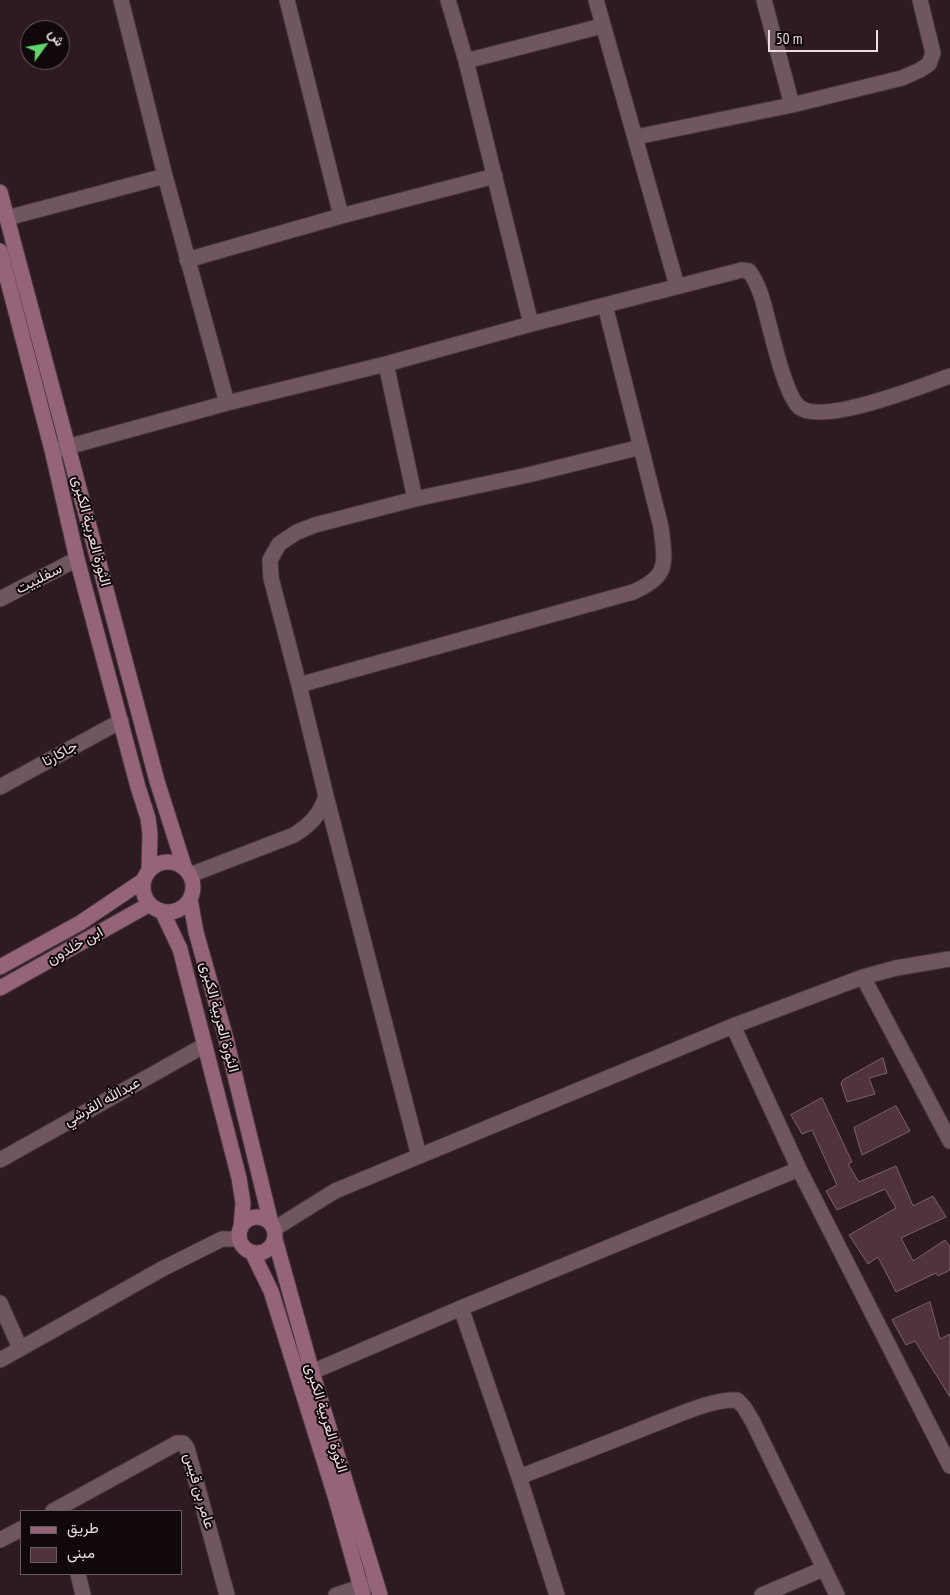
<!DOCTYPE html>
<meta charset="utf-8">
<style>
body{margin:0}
#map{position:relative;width:950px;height:1595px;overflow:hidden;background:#2e1a22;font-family:"PT Sans Narrow",Vazirmatn,sans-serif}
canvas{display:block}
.legend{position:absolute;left:20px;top:1510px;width:162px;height:65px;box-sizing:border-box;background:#11080b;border:1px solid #685c61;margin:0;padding:6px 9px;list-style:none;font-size:15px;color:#eadbe1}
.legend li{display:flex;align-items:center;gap:10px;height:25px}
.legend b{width:25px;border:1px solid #685c61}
.north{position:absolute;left:20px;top:20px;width:50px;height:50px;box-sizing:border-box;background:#11080b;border:1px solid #685c61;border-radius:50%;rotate:58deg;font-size:14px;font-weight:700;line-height:20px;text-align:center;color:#eadbe1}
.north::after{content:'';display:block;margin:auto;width:18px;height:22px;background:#62d469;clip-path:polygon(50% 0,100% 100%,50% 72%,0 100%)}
.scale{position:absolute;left:768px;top:30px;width:110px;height:22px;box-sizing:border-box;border:2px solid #eadbe1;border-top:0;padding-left:6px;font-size:15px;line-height:18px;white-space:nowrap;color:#eadbe1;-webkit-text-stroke:4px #11080b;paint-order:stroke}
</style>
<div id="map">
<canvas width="950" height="1595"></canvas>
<ul class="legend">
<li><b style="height:6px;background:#956478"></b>طريق</li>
<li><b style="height:14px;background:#51333f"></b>مبنى</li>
</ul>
<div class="north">ش</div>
<div class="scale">50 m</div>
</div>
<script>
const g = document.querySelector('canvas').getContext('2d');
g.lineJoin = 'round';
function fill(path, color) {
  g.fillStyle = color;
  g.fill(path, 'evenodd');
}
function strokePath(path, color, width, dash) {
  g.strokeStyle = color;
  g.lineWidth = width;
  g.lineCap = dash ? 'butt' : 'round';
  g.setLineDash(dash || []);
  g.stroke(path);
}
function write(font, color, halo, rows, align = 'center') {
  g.font = font + ' "PT Sans Narrow",Vazirmatn,sans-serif';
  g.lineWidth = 4;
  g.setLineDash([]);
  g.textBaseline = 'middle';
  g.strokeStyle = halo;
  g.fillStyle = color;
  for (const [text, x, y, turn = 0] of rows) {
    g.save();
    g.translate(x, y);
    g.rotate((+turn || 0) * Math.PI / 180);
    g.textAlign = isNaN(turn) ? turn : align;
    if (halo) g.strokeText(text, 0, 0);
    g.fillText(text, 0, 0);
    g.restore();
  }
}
const building = new Path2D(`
 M883,1058L887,1073L869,1078L875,1094L847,1102L841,1083L843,1080Z
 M822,1098L852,1162L848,1164L859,1182L896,1166L913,1206L933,1196L946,1217L901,1238L913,1261L945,1240L950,1247V1270L938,1276L936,1273L896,1292L878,1257L868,1264L849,1235L896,1208L885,1189L837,1210L826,1191L837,1185L812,1130L802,1134L791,1115Z
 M896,1106L910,1131L862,1155L854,1128Z
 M930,1302L940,1339L950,1334V1397L915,1341L906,1345L892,1320Z`);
fill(building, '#51333f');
strokePath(building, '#7b626b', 1);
const street = new Path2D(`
 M121,0L165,176L227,403
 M287,0L341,216
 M448,0L466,61L531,324
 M596,0L677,286
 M764,0L792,105
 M466,61L602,26
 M636,137L792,105L902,78L920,70L929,64L933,53L920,0
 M7,218L165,176
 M187,260L341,216L495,176
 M386,364L415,499
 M56,450L227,403L386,364L531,324L742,270L749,271C762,288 766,315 772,336C776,352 787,396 799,407C823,426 922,386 950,376
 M0,599L77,559
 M299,685L633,592C670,576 665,563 661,527L605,305
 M0,787L121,721
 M326,796L419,1156
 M190,875L294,835C310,825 320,815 326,796L299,685L271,578L270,560L279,544L297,532L315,525L415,499L528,475L641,447
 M863,977L950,1141
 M733,1026L799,1169L950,1466
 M0,1160L205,1045
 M274,1229L335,1191L733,1026L863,977L896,968L950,959
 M0,1303L20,1348
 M461,1308L519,1477L557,1595
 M0,1360L162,1269L222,1239H239
 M312,1372L461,1308L799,1169
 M519,1477C563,1460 608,1443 652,1425C677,1416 710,1399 737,1400L744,1407L753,1422L837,1595
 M53,1511L177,1443H183L187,1448L227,1595
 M0,1540L21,1529
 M78,1574L83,1595
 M336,1595L375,1582
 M762,1595L823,1569`);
const secondary = new Path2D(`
 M0,192L157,781L185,869
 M0,251L52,450L77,559L138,787L148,818L150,834L149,871
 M143 887a25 25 0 1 1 50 0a25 25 0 1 1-50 0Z
 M190,899L196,932L225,1035L271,1223
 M162,911L180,949L239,1178L243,1203L241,1228
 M0,967L80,923L144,880
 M0,988L150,904
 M239 1235a18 18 0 1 1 36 0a18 18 0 1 1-36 0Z
 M275,1239L312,1372L380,1595
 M252,1252L271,1291L336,1499L363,1595`);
strokePath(street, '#49383f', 17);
strokePath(secondary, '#49383f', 17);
strokePath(street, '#6f565f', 15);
strokePath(secondary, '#956478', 15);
write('15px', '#eadbe1', '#11080b', [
 ["الثورة العربية الكبرى",91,531,75],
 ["سفلييت",39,579,-27],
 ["جاكارتا",60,754,-29],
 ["ابن خلدون",75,946,-29],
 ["الثورة العربية الكبرى",219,1017,75],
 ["عبدالله القرشي",102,1102,-29],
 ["الثورة العربية الكبرى",326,1418,73],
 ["عامر بن قيس",199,1491,74]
]);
</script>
